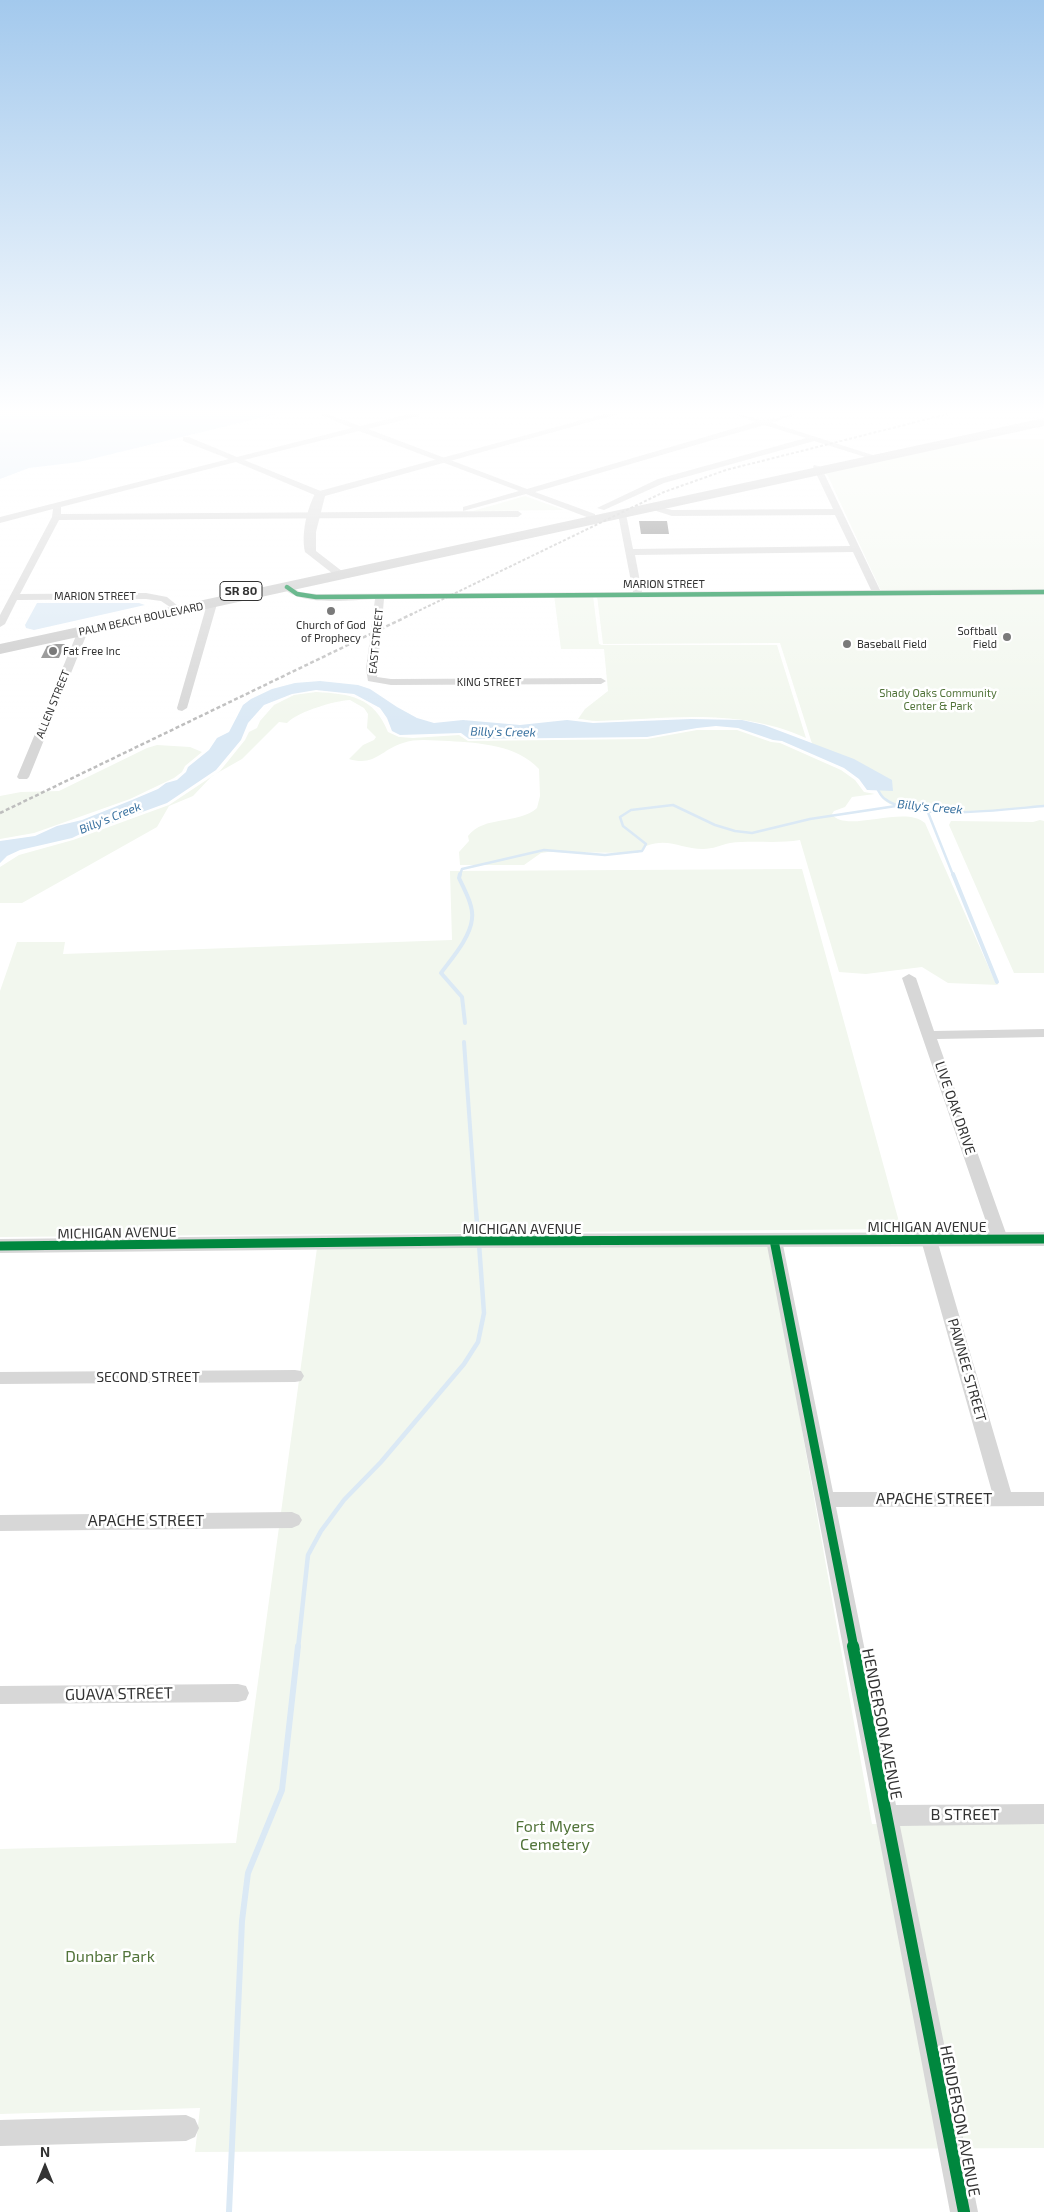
<!DOCTYPE html>
<style>
body{margin:0}
#map{position:relative;width:1044px;height:2212px;overflow:hidden;background:#fff;font-family:"Exo 2",sans-serif}
canvas{display:block}
.north{position:absolute;left:20px;top:2142px;width:50px;height:50px;-webkit-text-stroke:4px #fff;paint-order:stroke;rotate:0deg;font-size:14px;font-weight:700;line-height:20px;text-align:center;color:#333}
.north::after{content:'';display:block;margin:auto;width:18px;height:22px;background:#333;clip-path:polygon(50% 0,100% 100%,50% 72%,0 100%)}
</style>
<div id="map">
<canvas width="1044" height="2212"></canvas>
<div class="north">N</div>
</div>
<script>
const g = document.querySelector('canvas').getContext('2d');
g.lineJoin = 'round';
function fill(path, color) {
  g.fillStyle = color;
  g.fill(path, 'evenodd');
}
function strokePath(path, color, width, dash) {
  g.strokeStyle = color;
  g.lineWidth = width;
  g.lineCap = dash ? 'butt' : 'round';
  g.setLineDash(dash || []);
  g.stroke(path);
}
function write(font, color, halo, rows, align = 'center') {
  g.font = font + ' "Exo 2",sans-serif';
  g.lineWidth = 5;
  g.setLineDash([]);
  g.textBaseline = 'middle';
  g.strokeStyle = halo;
  g.fillStyle = color;
  for (const [text, x, y, turn = 0] of rows) {
    g.save();
    g.translate(x, y);
    g.rotate((+turn || 0) * Math.PI / 180);
    g.textAlign = isNaN(turn) ? turn : align;
    if (halo) g.strokeText(text, 0, 0);
    g.fillText(text, 0, 0);
    g.restore();
  }
}
fill(new Path2D(`
 M967,439H1044V592L881,591L828,476L822,471Z
 M525,496L564,510L473,511Z
 M1044,593V806C1010,808 912,821 885,801C879,796 876,785 870,780C860,770 829,760 815,753L780,643L603,644L597,596Z
 M554,595L593,596L599,644L602,645H777L806,738C737,707 669,719 597,721C590,721 584,719 578,719L585,709L608,691L604,649H561Z
 M316,692C351,694 374,697 388,732L399,737L413,738L459,735L468,741L647,739L697,730H737L771,742L780,743L841,770L855,780L864,792L875,794L852,797L845,807L834,811L832,814C845,834 905,804 925,823L996,984L999,985L948,983L922,967L866,974L839,972L800,840C777,844 753,840 730,843C721,845 713,849 703,849C681,849 669,837 646,846L644,850L637,853L548,852L541,853L524,865H460L459,852L469,841L468,836C484,815 518,825 537,808L540,796L539,769C517,745 480,743 449,741C434,741 417,738 403,743C382,749 375,767 349,759L363,745L374,740L376,737L367,728L368,714L364,708L350,700C334,701 299,711 287,723L279,722L242,759L212,776L193,796L169,806L157,827L22,903H0V867L19,855L73,840L169,805L220,771L245,740L249,732L257,728L260,721L274,705L294,695Z
 M157,745L190,747L202,752L185,766L182,772L174,778L130,799L34,833L0,839V796L21,792L59,791L147,748Z
 M1040,820L1044,821V973H1014L949,825L951,821L1033,822Z
 M802,869L901,1229L0,1237V991L17,942H65L63,954L452,940L450,871Z
 M769,1245L872,1824L1044,1822V2148L195,2152L200,2108L0,2114V1849L236,1843L317,1248Z`), '#f2f7ee');
fill(new Path2D(`
 M0,414H276L79,462L29,468L0,479Z
 M37,603H139L145,605L34,630L26,628L25,625Z
 M320,681L358,685L370,689L397,707L417,718L434,723L463,720L520,725L567,720L593,723L691,719L742,720L764,725L854,759L892,780L893,791L867,790L859,779L844,768L782,741L773,740L738,728L716,726L697,728L647,737L469,739L461,733L400,735L392,731L387,718L380,708L354,694L316,690L292,694L264,705L248,723L241,740L216,770L167,803L112,823L99,825L72,838L20,850L7,856L0,863V841L35,836L57,826L82,820L132,800L158,789L166,783L177,780L186,772L188,767L209,750L217,738L229,732L243,705L251,699L272,689L295,683Z`), '#dbe9f5');
strokePath(new Path2D(`
 M876,787C879,791 881,797 885,799C915,822 1007,809 1044,806
 M927,810L953,875
 M460,875L462,869L544,850L605,855L642,851L646,844L623,826L620,817L631,810L673,805L715,825L735,831L752,833L810,819L896,806`), '#dbe9f5', 2.5);
strokePath(new Path2D(`
 M460,874L459,878C464,889 474,906 472,919C470,938 452,958 441,973L462,997L465,1023
 M953,874L997,982
 M464,1042L476,1211`), '#dbe9f5', 4);
strokePath(new Path2D(`
 M476,1210L478,1237
 M298,1648L308,1555L321,1531L344,1500L381,1462L464,1364L478,1342L484,1313L479,1244`), '#dbe9f5', 4.5);
strokePath(new Path2D(`
 M229,2212L242,1921L248,1873L282,1790L298,1646`), '#dbe9f5', 6);
fill(new Path2D(`
 M639,521H667L669,534H641Z
 M56,644H65L59,658H41L47,646Z`), '#818181');
fill(new Path2D(`
 M319,414H328L360,426L409,414H419V416L368,429L527,489L756,422L734,414C744,414 755,420 765,420C776,419 786,414 797,414L772,423L882,458L875,460L814,441L664,483L604,510L597,508L658,479L806,438L764,425L535,492L595,514V518L592,519L526,494L463,511V507L519,491L359,431L244,460L323,492V496H317L236,462L61,507V514L518,511L522,514L518,517L59,520L20,594L146,593L167,597L178,606L173,609L161,601L146,599L17,600L5,624L0,627V615L52,517L53,509L0,523V517L229,459L183,441V437H189L237,457L352,428Z
 M814,465L821,467L880,590L1044,589V595L384,599L377,677L391,679L601,678L606,681L601,684L391,685L368,681L366,669L375,599C350,600 300,607 282,587L287,584L300,592L316,594L633,592L618,514L622,511L626,514L633,549L850,546L835,515L672,516L647,508L651,505L672,510L833,509L813,467ZM853,552L871,590L642,592L635,555Z
 M212,601L217,604L187,708L182,711L178,710L177,708L207,604Z
 M83,628L88,631L29,777L27,779H19L17,777L78,631Z
 M909,974L916,978L934,1031L1044,1029V1037L937,1039L1008,1239L1006,1243L1000,1244L994,1243L992,1239L902,978Z
 M774,1235L780,1236L782,1240L833,1492H992L921,1240L923,1236L929,1235L935,1236L937,1240L1011,1492H1044V1506L836,1507L896,1805L1044,1804V1824L900,1826L978,2212H950L766,1240L768,1236Z
 M295,1370L301,1371L304,1376L301,1381L295,1382L0,1384V1372Z
 M292,1512L299,1515L302,1520L299,1525L292,1528L0,1531V1515Z
 M238,1684L246,1686L249,1693L246,1700L238,1702L0,1704V1686Z
 M186,2115L195,2119L199,2128L195,2137L186,2141L0,2146V2120Z`), '#d7d7d7');
fill(new Path2D(`
 M604,414H618L325,496L316,532V551L347,575L341,578L337,577L305,552C301,534 307,508 316,492Z
 M1044,1232V1246L464,1248L0,1253V1239L464,1234Z`), '#d7d7d7');
fill(new Path2D(`
 M1044,418V426L0,654V644Z`), '#cacaca');
strokePath(new Path2D(`
 M410,615L664,492L726,470L948,414`), '#bebebe', 2, [3, 2]);
strokePath(new Path2D(`
 M0,813L412,614`), '#bebebe', 2.5, [4, 2.5]);
strokePath(new Path2D(`
 M287,587L297,594L316,597L1044,592`), '#00873e', 4.5);
strokePath(new Path2D(`
 M774,1240L854,1648
 M0,1246L464,1241L1044,1239`), '#00873e', 9);
strokePath(new Path2D(`
 M853,1646L964,2212`), '#00873e', 12);
const sky = g.createLinearGradient(0, 0, 0, 723);
sky.addColorStop(0, '#a3c9ed');
sky.addColorStop(0.57, '#fff');
sky.addColorStop(1, '#ffffff00');
g.fillStyle = sky;
g.fillRect(0, 0, 1044, 723);
for (const [x, y, r, color] of [
 [331,611,5,"#7a7a7a"],
 [1007,637,5,"#7a7a7a"],
 [847,644,5,"#7a7a7a"],
 [53,651,5,"#7a7a7a"]
]) {
  const dot = new Path2D();
  dot.arc(x, y, r, 0, 2 * Math.PI);
  g.fillStyle = color;
  g.fill(dot);
  strokePath(dot, '#fff', 2);
}
write('11px', '#333', '#fff', [
 ["MARION STREET",664,584],
 ["MARION STREET",95,596],
 ["PALM BEACH BOULEVARD",141,619,-12],
 ["EAST STREET",376,641,-84],
 ["KING STREET",489,682],
 ["ALLEN STREET",53,704,-68]
]);
write('11px', '#333', '#fff', [
 ["Church of God",331,625,"center"],
 ["of Prophecy",331,638,"center"],
 ["Softball",997,631,"right"],
 ["Field",997,644,"right"],
 ["Baseball Field",857,644],
 ["Fat Free Inc",63,651]
], 'left');
write('11px', '#52743a', '#fff', [
 ["Shady Oaks Community",938,693],
 ["Center & Park",938,706]
]);
for (const [x, y, w] of [
 [241,591,42]
]) {
  const box = new Path2D();
  box.roundRect(x - w / 2, y - 9.5, w, 19, 4);
  g.fillStyle = '#fff';
  g.fill(box);
  strokePath(box, '#333', 1);
}
write('bold 12px', '#333', null, [
 ["SR 80",241,591]
]);
write('italic 12px', '#37709f', '#fff', [
 ["Billy's Creek",503,732,1],
 ["Billy's Creek",930,807,5],
 ["Billy's Creek",110,818,-22]
]);
write('14px', '#333', '#fff', [
 ["LIVE OAK DRIVE",955,1108,71],
 ["MICHIGAN AVENUE",927,1227],
 ["MICHIGAN AVENUE",522,1229],
 ["MICHIGAN AVENUE",117,1233,-1],
 ["PAWNEE STREET",967,1370,74],
 ["SECOND STREET",148,1377]
]);
write('16px', '#333', '#fff', [
 ["APACHE STREET",934,1499],
 ["APACHE STREET",146,1521],
 ["GUAVA STREET",119,1694,-1],
 ["HENDERSON AVENUE",882,1724,79],
 ["B STREET",965,1815],
 ["HENDERSON AVENUE",960,2121,79]
]);
write('16px', '#52743a', '#fff', [
 ["Fort Myers",555,1827],
 ["Cemetery",555,1845],
 ["Dunbar Park",110,1957]
]);
</script>
